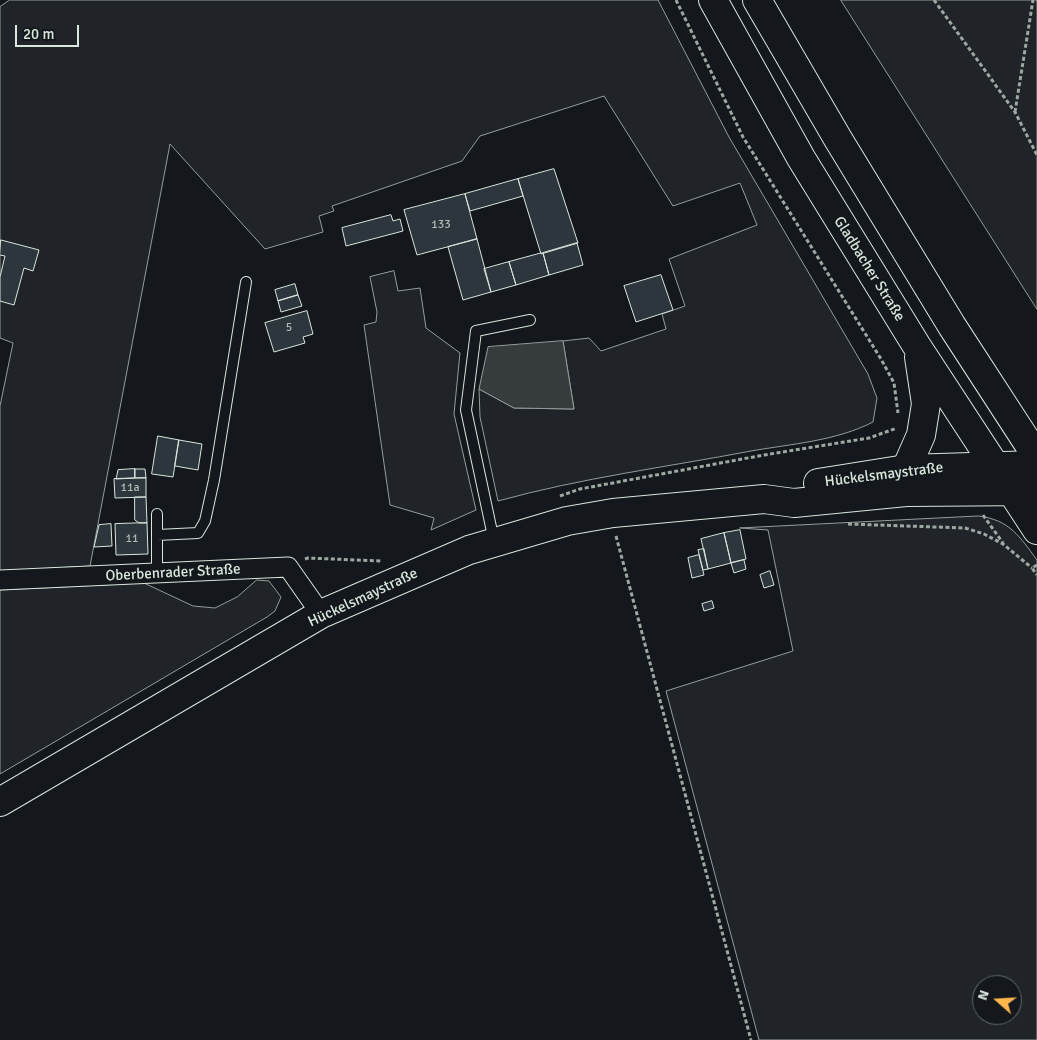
<!DOCTYPE html>
<meta charset="utf-8">
<style>
body{margin:0}
#map{position:relative;width:1037px;height:1040px;overflow:hidden;background:#14181c;font-family:Signika,sans-serif}
canvas{display:block}
.north{position:absolute;left:972px;top:975px;width:50px;height:50px;box-sizing:border-box;background:#14181c;border:1px solid #626a69;border-radius:50%;rotate:289deg;font-size:14px;font-weight:700;line-height:20px;text-align:center;color:#d8e6dc}
.north::after{content:'';display:block;margin:auto;width:18px;height:22px;background:#ffb74d;clip-path:polygon(50% 0,100% 100%,50% 72%,0 100%)}
.scale{position:absolute;left:15px;top:25px;width:64px;height:22px;box-sizing:border-box;border:2px solid #d8e6dc;border-top:0;padding-left:6px;font-size:15px;line-height:18px;white-space:nowrap;color:#d8e6dc;-webkit-text-stroke:4px #14181c;paint-order:stroke}
</style>
<div id="map">
<canvas width="1037" height="1040"></canvas>
<div class="north">N</div>
<div class="scale">20 m</div>
</div>
<script>
const g = document.querySelector('canvas').getContext('2d');
g.lineJoin = 'round';
function fill(path, color) {
  g.fillStyle = color;
  g.fill(path, 'evenodd');
}
function strokePath(path, color, width, dash) {
  g.strokeStyle = color;
  g.lineWidth = width;
  g.lineCap = dash ? 'butt' : 'round';
  g.setLineDash(dash || []);
  g.stroke(path);
}
function write(font, color, halo, rows, align = 'center') {
  g.font = font + ' Signika,sans-serif';
  g.lineWidth = 4;
  g.setLineDash([]);
  g.textBaseline = 'middle';
  g.strokeStyle = halo;
  g.fillStyle = color;
  for (const [text, x, y, turn = 0] of rows) {
    g.save();
    g.translate(x, y);
    g.rotate((+turn || 0) * Math.PI / 180);
    g.textAlign = isNaN(turn) ? turn : align;
    if (halo) g.strokeText(text, 0, 0);
    g.fillText(text, 0, 0);
    g.restore();
  }
}
const green = new Path2D(`
 M10,0H658L729,137L868,374L877,398L873,422C836,441 791,444 751,451C667,467 581,478 498,501L480,417L479,389L514,408L574,409L563,341L589,338L601,351L666,329L662,314L685,306L669,259L757,225L740,183L673,206L604,96L480,136L462,161L332,206L334,211L319,216L323,232L265,249L170,144L90,566L0,571V406L13,343L0,338V7Z
 M841,0H1037V309Z
 M394,271L398,291L420,288L426,328L460,353L454,414L476,510L431,530L434,518L390,505L364,325L376,322L377,312L370,277Z
 M979,516C1010,520 1020,537 1037,560V1040H759L666,691L793,651L768,530L740,528ZM982,985H1012V1015H982Z
 M257,580L269,581L281,597L275,611L267,617L0,774V590L144,583L193,606L215,608L237,597Z`);
fill(green, '#202428');
strokePath(green, '#939e99', 1);
const water = new Path2D(`
 M563,341L574,409L514,408L479,389L488,347Z`);
fill(water, '#363b3e');
strokePath(water, '#939e99', 1);
const building = new Path2D(`
 M554,169L578,243L541,254L518,179Z
 M518,179L523,196L470,211L465,194Z
 M465,194L477,239L417,255L404,210Z
 M391,215L393,221L400,219L403,231L346,246L342,228Z
 M477,239L491,292L463,300L448,247Z
 M1,240L39,250L33,271L24,268L14,305L0,301V277L5,256L0,255Z
 M577,243L583,265L549,275L543,253Z
 M541,253H543L549,275L516,285L509,262Z
 M509,262L516,285L491,292L484,269Z
 M661,275L673,310L636,322L624,286Z
 M295,284L298,295L278,301L275,290Z
 M298,295L302,306L281,312L278,301Z
 M307,311L313,334L303,337L305,343L274,352L265,323Z
 M158,436L179,440L173,477L152,474Z
 M179,440L202,444L198,470L175,466Z
 M135,469V478L116,479L118,470Z
 M135,469H145L146,478H135Z
 M146,478V497L115,498L114,479Z
 M135,497H146L147,523H139L135,520Z
 M147,523L148,554L116,555L115,524Z
 M111,524L112,546L94,547L99,525Z
 M740,530L746,559L731,563L724,533Z
 M724,533L731,563L708,569L701,539Z
 M704,549L708,569L703,570L698,550Z
 M699,555L704,575L692,578L688,558Z
 M744,560L746,569L734,573L731,563Z
 M770,571L774,585L764,588L760,575Z
 M712,601L714,608L704,611L702,604Z`);
fill(building, '#2c363c');
strokePath(building, '#d8e6dc', 1);
const service = new Path2D(`
 M157,535L198,533L205,521L214,480L246,282
 M494,541L466,410L476,331L530,320
 M157,574V514`);
const minor = new Path2D(`
 M0,580L288,567L321,614`);
const secondary = new Path2D(`
 M818,483L906,469L1037,465
 M0,802L321,614L469,550L567,521L613,513L764,499L794,503L906,492L1037,491`);
const primary = new Path2D(`
 M713,0L801,158L918,348L1037,530
 M757,0L838,139L952,326L1037,457
 M906,469L921,435L926,404L919,357`);
strokePath(service, '#d8e6dc', 12);
strokePath(minor, '#d8e6dc', 21);
strokePath(secondary, '#d8e6dc', 30);
strokePath(primary, '#d8e6dc', 30);
strokePath(new Path2D(`
 M676,0L743,137L881,359L894,383L898,413
 M934,0L1015,112L1037,155
 M1015,112L1033,0
 M560,496L580,489L764,455L869,438L897,428
 M983,515L1003,543
 M848,524L965,528L984,534L1003,544L1032,568
 M616,536L751,1040
 M305,559L308,558L381,561
 M1037,565L1032,568L1037,575`), '#9da8a2', 3, [4, 2.5]);
strokePath(service, '#14181c', 10);
strokePath(minor, '#14181c', 19);
strokePath(secondary, '#14181c', 28);
strokePath(primary, '#14181c', 28);
write('12px', '#adbab4', null, [
 ["133",441,225],
 ["5",289,328],
 ["11a",130,488],
 ["11",132,539]
]);
write('15px', '#d8e6dc', '#14181c', [
 ["Gladbacher Straße",869,269,58],
 ["Hückelsmaystraße",884,475,-7],
 ["Oberbenrader Straße",173,573,-3],
 ["Hückelsmaystraße",363,598,-25]
]);
</script>
